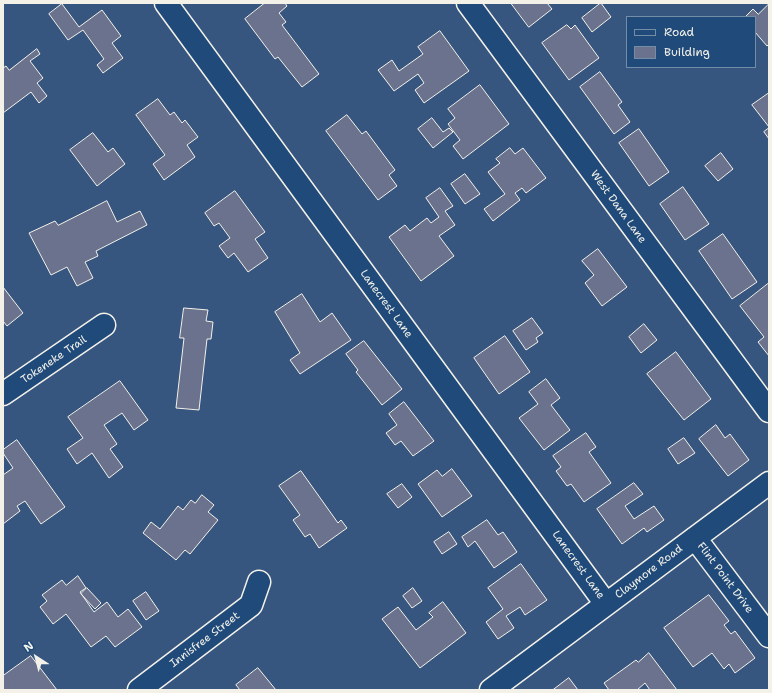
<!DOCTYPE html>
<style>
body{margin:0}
#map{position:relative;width:772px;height:693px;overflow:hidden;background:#365680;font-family:"Shantell Sans",sans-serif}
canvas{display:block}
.frame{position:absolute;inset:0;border:4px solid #f4f1e8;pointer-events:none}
.legend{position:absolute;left:626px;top:16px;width:130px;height:52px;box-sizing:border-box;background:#1f4a7a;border:1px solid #748da6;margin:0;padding:5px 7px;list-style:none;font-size:12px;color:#f4f1e8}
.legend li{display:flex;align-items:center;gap:8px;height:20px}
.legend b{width:20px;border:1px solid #748da6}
.north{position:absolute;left:16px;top:637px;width:40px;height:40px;-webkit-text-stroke:3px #1f4a7a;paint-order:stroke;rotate:324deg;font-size:11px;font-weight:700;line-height:16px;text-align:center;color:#f4f1e8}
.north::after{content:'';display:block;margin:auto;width:14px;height:18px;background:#f4f1e8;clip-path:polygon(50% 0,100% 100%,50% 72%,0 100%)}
</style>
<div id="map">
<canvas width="772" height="693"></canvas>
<div class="frame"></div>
<ul class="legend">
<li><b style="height:5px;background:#1f4a7a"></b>Road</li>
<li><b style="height:11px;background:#6a728d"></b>Building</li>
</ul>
<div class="north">N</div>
</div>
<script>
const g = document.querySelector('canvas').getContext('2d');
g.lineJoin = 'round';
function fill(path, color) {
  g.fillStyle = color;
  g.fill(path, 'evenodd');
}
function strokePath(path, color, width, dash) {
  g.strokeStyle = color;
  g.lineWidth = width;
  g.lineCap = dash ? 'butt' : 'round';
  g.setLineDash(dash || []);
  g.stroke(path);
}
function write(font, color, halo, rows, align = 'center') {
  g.font = font + ' "Shantell Sans",sans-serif';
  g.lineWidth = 3.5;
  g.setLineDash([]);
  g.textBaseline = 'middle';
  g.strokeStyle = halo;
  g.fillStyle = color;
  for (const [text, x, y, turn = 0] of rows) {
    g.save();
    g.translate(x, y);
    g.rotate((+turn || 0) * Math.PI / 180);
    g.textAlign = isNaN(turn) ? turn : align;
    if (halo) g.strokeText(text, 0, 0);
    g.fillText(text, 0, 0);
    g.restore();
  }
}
const building = new Path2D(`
 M265,3H285L287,6L279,13L286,22L282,25L319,74L302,87L278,57L275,59L245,19Z
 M511,3H547L552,9L529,27Z
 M601,3L611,17L592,32L582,18Z
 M62,4L79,27L102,10L121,36L112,43L123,58L103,73L97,65L104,59L83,30L68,40L49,14Z
 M769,4V44L767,46L755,32V17H745L753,9L758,14Z
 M567,25L571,29L575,25L599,58L569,80L542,43Z
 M440,31L469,71L424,103L415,90L424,83L418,74L394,91L378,70L392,60L399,71L423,54L418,47Z
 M37,49L40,54L30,61L43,78L37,83L47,96L39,103L31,92L3,113V68L6,66L9,70Z
 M600,72L622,102L618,105L630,122L614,134L580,87Z
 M480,85L509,124L463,159L453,146L460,140L448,124L455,118L448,109Z
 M769,93V127L752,105Z
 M158,99L170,115L174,112L182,123L185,120L198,137L187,145L195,157L164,180L153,164L165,155L136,115Z
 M347,115L362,134L366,131L395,170L389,175L397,186L378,200L326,131Z
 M432,118L443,132L449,128L453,132L433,148L418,129Z
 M769,128V139L764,132Z
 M639,129L669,172L649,186L619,143Z
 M93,133L108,152L113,148L125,164L97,186L70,150Z
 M510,148L515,154L523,148L546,178L526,193L522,188L515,193L520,200L493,221L484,209L505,194L488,172L500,163L496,159Z
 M721,153L733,169L718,181L705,166Z
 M465,174L480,194L465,204L451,184Z
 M683,187L709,224L685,240L660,204Z
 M440,188L453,206L445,211L455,225L439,236L454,256L421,281L389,237L405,225L410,231L427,218L431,223L439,217L426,198Z
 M235,191L265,232L255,239L268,258L248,272L234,253L228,258L219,246L230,238L219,223L214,226L205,213Z
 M107,201L117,222L140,211L147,225L96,251L98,256L85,262L93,278L77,286L67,267L51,275L29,233L55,221L58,225Z
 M723,234L757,282L732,299L699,251Z
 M598,249L627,287L602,306L585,283L594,275L582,261Z
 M769,283V356L758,342L764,337L740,306Z
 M3,287L23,313L7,326L3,321Z
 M302,294L320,322L332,313L351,340L300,374L290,360L300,353L275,312Z
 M184,308L208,310L206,321L213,322L211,339H207L199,410L176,408L184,338H180Z
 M532,318L543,333L536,338L538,342L526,350L513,331Z
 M644,324L657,340L641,353L629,337Z
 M505,336L530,372L499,394L474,358Z
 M364,341L402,389L382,405L356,372L358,370L346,354Z
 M676,352L711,399L684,420L647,374Z
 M546,379L560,398L551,405L570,430L544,450L519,418L538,404L529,392Z
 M120,381L148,420L134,430L122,413L104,425L117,444L110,449L123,467L109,478L92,453L77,464L67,449L83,438L68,417Z
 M404,402L434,441L413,456L401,441L395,445L386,433L397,425L389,414Z
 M716,425L725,438L730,434L749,460L728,476L699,439Z
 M586,433L596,447L589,452L611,483L584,502L571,484L567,486L556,471L561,467L553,456Z
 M684,438L695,453L678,464L668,449Z
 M17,440L65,507L41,524L25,501L17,506L20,511L3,524V475L13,468L3,453V450Z
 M452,469L472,496L442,517L418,484L437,470L442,476Z
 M301,471L338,523L341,520L347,528L319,548L310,534L305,537L293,520L300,515L279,486Z
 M634,483L643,494L625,506L634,519L654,506L664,520L647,532L644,528L622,544L597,509Z
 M402,484L412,497L398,508L387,494Z
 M202,495L214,505L208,512L218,520L190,554L185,550L176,560L143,533L151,522L160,529L178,506L183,510L191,500L195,503Z
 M487,520L498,535L503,532L517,552L494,568L475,541L468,547L462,537Z
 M449,532L457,544L442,554L434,542Z
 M521,564L547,600L525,615L520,607L506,616L514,628L498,639L486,622L503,609L488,588Z
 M78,576L86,588L80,592L94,612L107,602L118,617L128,609L142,627L115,647L106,636L91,647L66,614L53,624L40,607L47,601L42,595L62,580L66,585Z
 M87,588L101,603L95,609L81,594Z
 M413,588L422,601L412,608L403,596Z
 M146,592L159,611L146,620L133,601Z
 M709,595L729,621L724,625L731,634L735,631L755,658L735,673L729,664L724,669L712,653L693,667L664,628Z
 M443,602L466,633L420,668L382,619L398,607L416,630L433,617L429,613Z
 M649,653L677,690H650L645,683L637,690H609L604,683L636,660L638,662Z
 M31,656L57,690H3V676Z
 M258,668L276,690H240L236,685Z
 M569,678L578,690H553Z`);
fill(building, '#6a728d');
strokePath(building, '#f4f1e8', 1);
const minor = new Path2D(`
 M166,3L606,604
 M468,3L769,411
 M3,394L104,325
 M695,538L769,636
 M139,690L251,605L259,582
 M491,690L769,483`);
strokePath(minor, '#f4f1e8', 25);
strokePath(minor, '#1f4a7a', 22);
write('11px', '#f4f1e8', '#1f4a7a', [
 ["West Dana Lane",618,207,54],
 ["Lanecrest Lane",386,304,54],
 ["Tokeneke Trail",54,360,-34],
 ["Lanecrest Lane",578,565,54],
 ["Claymore Road",649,572,-37],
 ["Flint Point Drive",725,578,53],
 ["Innisfree Street",205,640,-37]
]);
</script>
